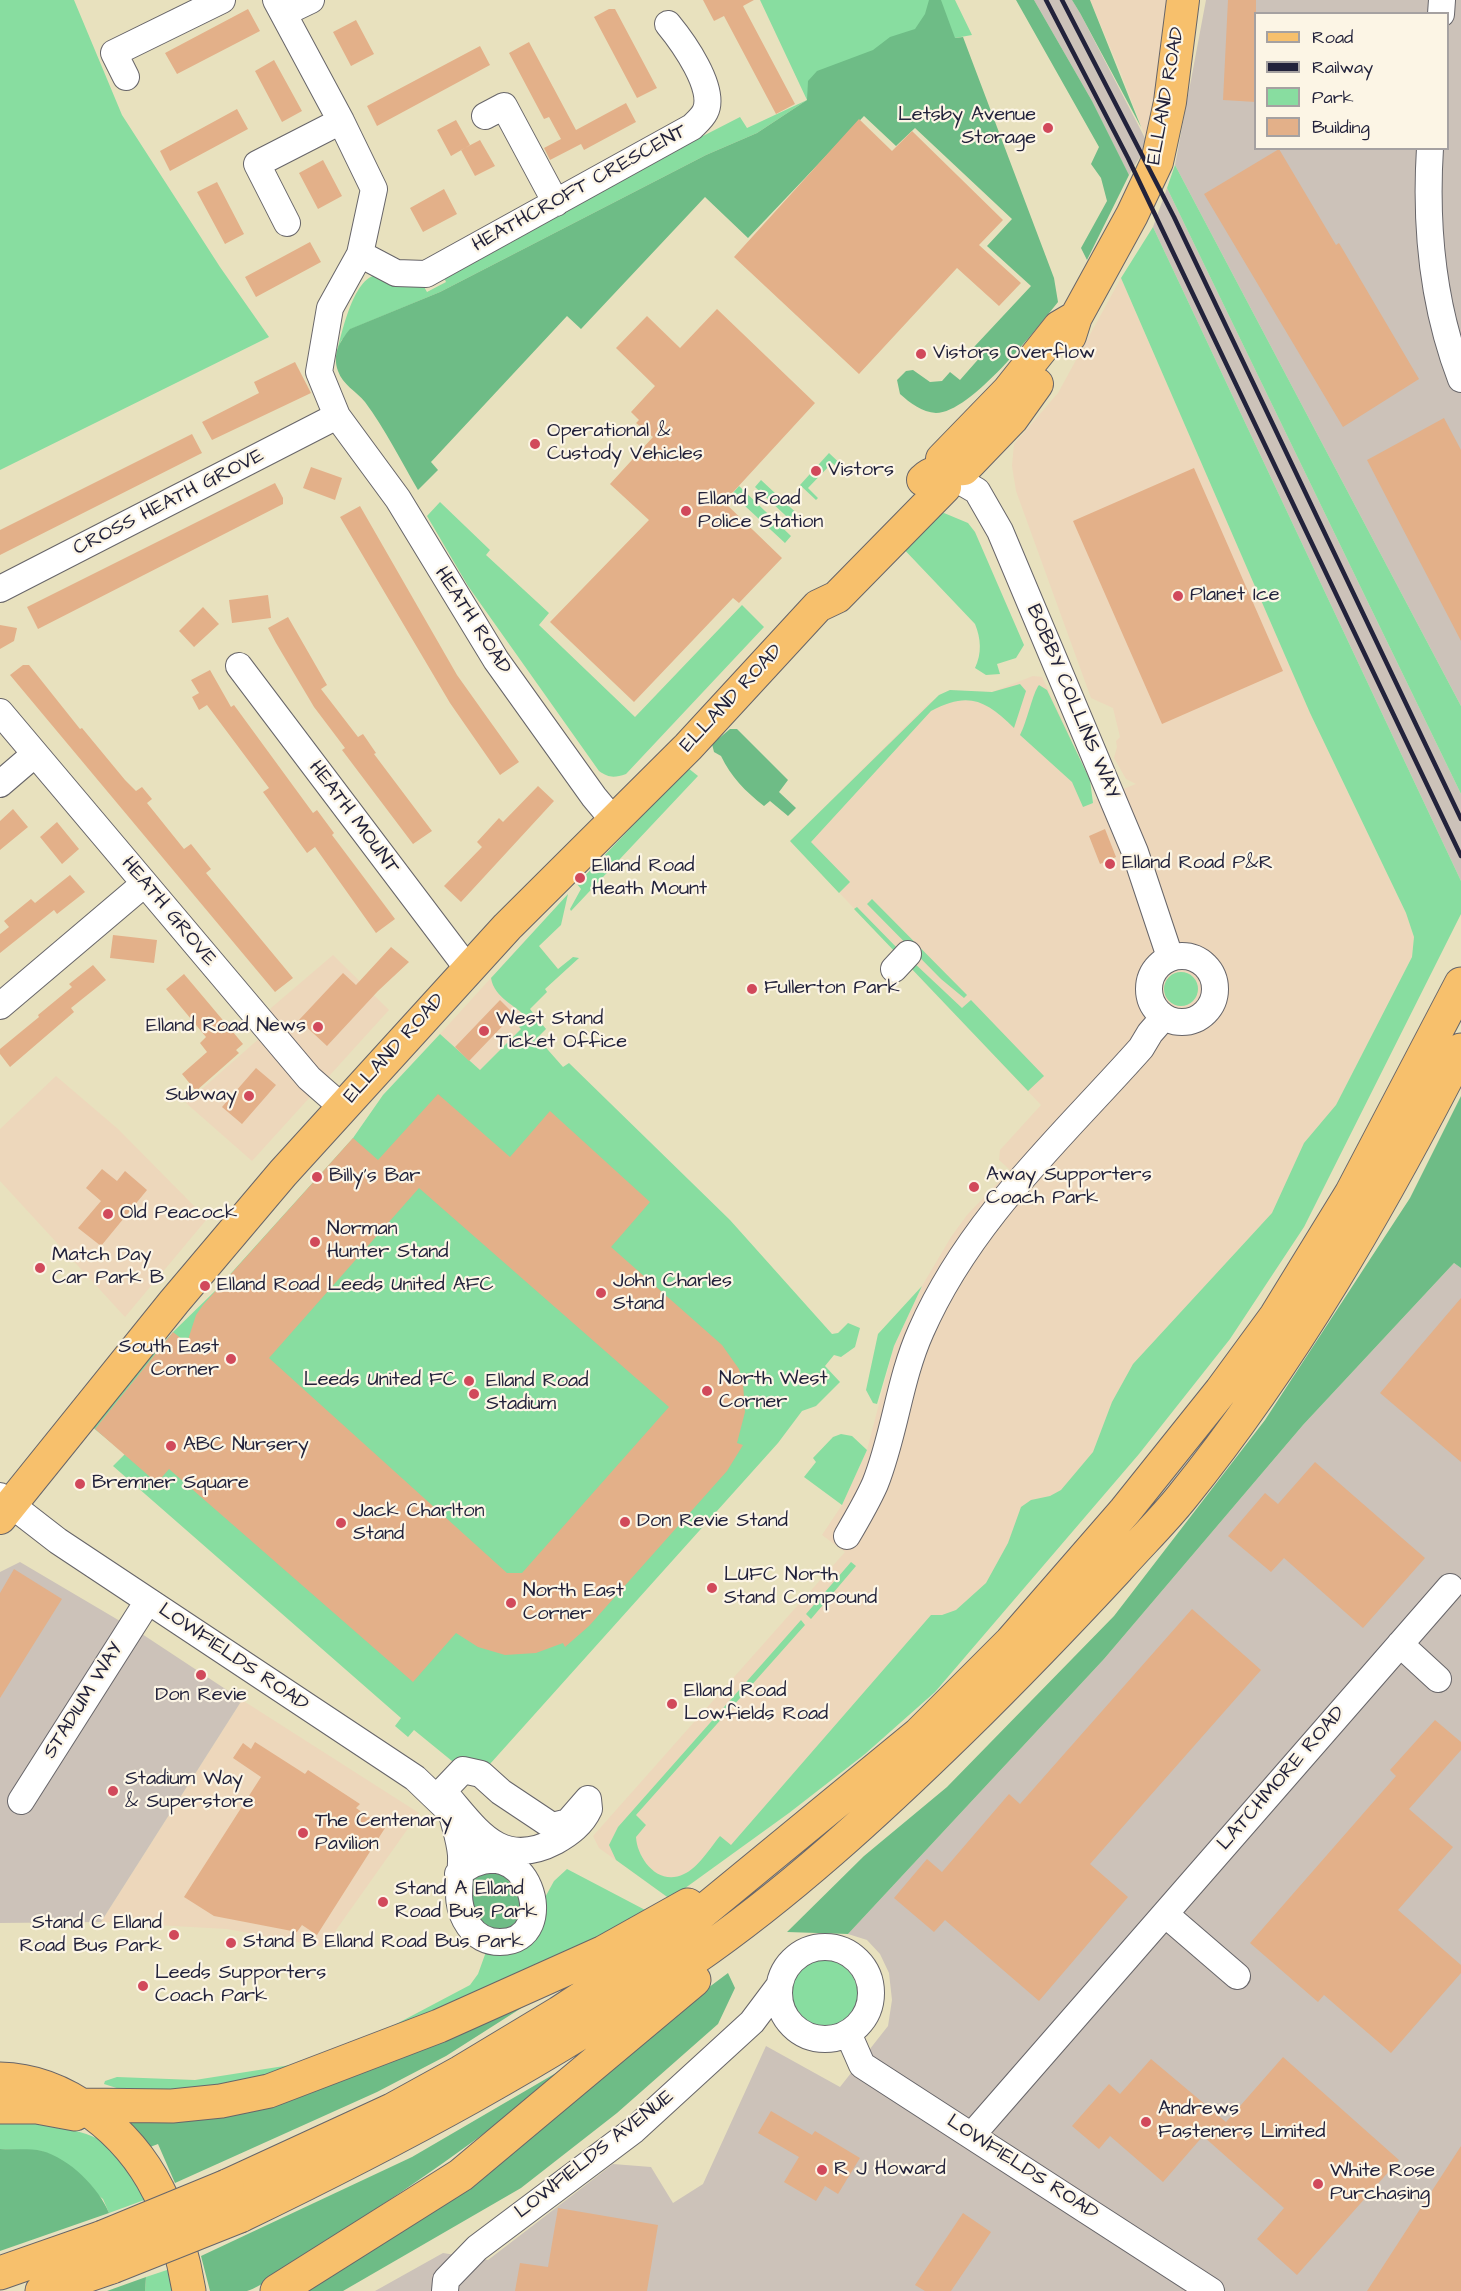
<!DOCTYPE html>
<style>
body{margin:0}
#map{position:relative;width:1461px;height:2291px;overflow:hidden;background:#e8e1be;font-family:"Architects Daughter",sans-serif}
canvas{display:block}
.legend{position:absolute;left:1254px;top:12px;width:195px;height:138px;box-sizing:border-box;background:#fcf5e5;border:2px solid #a5a1a1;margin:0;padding:8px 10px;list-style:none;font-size:18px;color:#22223b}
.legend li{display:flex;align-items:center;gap:12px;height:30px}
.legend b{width:30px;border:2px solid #a5a1a1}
</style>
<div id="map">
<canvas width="1461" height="2291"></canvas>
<ul class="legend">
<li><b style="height:8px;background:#f7c06c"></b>Road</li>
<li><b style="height:8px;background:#22223b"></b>Railway</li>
<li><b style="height:16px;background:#88dda0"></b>Park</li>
<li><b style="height:16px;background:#e3b089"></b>Building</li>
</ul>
</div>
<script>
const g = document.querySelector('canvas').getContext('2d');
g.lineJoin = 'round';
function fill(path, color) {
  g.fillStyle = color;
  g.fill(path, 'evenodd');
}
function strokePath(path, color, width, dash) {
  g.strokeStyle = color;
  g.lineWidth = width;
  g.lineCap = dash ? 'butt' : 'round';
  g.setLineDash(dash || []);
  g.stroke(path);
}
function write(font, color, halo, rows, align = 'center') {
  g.font = font + ' "Architects Daughter",sans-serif';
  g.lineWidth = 4.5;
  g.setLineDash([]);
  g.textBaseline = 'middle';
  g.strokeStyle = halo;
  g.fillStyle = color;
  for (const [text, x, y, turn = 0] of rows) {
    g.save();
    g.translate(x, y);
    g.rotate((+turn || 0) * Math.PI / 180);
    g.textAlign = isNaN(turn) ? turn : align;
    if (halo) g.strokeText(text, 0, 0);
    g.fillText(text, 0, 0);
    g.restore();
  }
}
fill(new Path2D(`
 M1090,0H1168L1148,144L1119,68Z
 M1121,278L1310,713L1406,913L1414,937L1412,957L1342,1094V1104L1277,1221L1008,1563L833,1756L670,1899L599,1848L593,1836L845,1552L822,1535L842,1505L867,1450L894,1346L922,1286L951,1237L967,1215L1010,1170L999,1160L1000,1150L1041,1105L790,841L929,703L950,690L992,692L1033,676L1042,677L1066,727L1092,801L1136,784L1126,779L1114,758L1117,747L1116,741L1120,737L1113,708L1091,698L1016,491L1012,466L1014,444L1058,393Z
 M530,935L560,971L526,1007L530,1020L480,1070L440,1034Z
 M333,955L389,1010L252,1161L186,1103L262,1036L271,1008Z
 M56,1076L118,1129L207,1219L125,1317L0,1181V1129Z
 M242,1700L419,1813L324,1947L227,1929L101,1922Z`), '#edd7bb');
fill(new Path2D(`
 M1034,0H1072L1080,13L1148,144L1129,175L1092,101Z
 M1206,0H1461V706L1175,165ZM1256,14H1448V148H1256Z
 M1167,188L1461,794V881L1153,227Z
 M1454,1263L1461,1268V2291H375L443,2253L488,2260L613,2164L651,2167L673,2203L703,2184L766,2046L840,2087L888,2026L892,2000L889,1973L880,1954L867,1940L848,1934L1104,1659L1303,1425Z
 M20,1562L142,1634L242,1700L101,1922L0,1923V1572Z`), '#ccc2b9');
fill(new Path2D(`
 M0,0H74L122,115L220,267L269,337L0,470Z
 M760,0H955L972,35L955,38L807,100L757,133L706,155L440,292L351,329L341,341L336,356C341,336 353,277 377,275C391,274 407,278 420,280L427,292L446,282L440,269L702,134L703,136L740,117L747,128L807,100Z
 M1175,165L1461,706V794L1167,188Z
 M1153,227L1461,881V914L1304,1227L1230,1339L1139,1454L935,1692L865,1754L789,1813L670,1899L616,1860L609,1845L618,1827L801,1620L805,1625L636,1815L646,1825L636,1837C637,1858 658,1887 684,1874C698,1868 710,1848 720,1836L731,1845L931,1615H942L956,1610L986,1583L1008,1543L1021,1507L1031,1500L1050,1496L1061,1490L1093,1452L1112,1402L1133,1364L1272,1213L1304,1143L1336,1105L1412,957L1414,937L1406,913L1310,713L1121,278Z
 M829,453L847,470L844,473L832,463L808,488L818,498L816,500L800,485Z
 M761,480L805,521L799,528L755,487Z
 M739,486L791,536L785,543L732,494Z
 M440,502L490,550L486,555L549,613L539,625L635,717L742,605L764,627L626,774C614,778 609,778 599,771L468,586L427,516Z
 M944,513L968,523L975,532L1024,645L1016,658L997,664L1000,674L986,675L975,668C982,653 981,639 975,624L898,543L931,515Z
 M1020,684L1026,691L1014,728C986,700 968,691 931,711L811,842L850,882L839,893L790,841L939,695L950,690L992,692Z
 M1039,685L1047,690L1090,780L1093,803L1083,807L1072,782L1020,735C1027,722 1033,692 1039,685Z
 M688,768L698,776L571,911L570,909L581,889L577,884Z
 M568,894L561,925L539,946L558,969L573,957L579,958L545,989L547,992L530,1009L546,1029L534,1041L538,1045L541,1042L563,1067L569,1063L730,1220L832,1334L838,1333L848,1323L860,1328L855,1347L841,1357L834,1355L825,1366L840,1382L816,1406L802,1411L778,1443L481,1774L463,1770L414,1730L408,1737L395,1726L401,1718L113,1466L125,1454L91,1426L173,1332L215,1291L353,1138L383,1095L440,1034L480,1070L521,1029L519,1027L527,1018C517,1006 494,998 491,978Z
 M872,899L967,995L964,998L941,979L867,904Z
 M857,907L901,952L898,955L854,909Z
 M912,961L962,1008L971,1000L1044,1076L1028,1091L908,965Z
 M1164 989a17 17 0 1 1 34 0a17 17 0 1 1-34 0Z
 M922,1286L894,1346L877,1404L873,1403L866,1390L878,1334Z
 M841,1434L852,1436L867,1450L842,1505L804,1477L816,1462L813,1458L833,1437Z
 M851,1562L856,1566L811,1619L806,1614Z
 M567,1869L649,1912L413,2030L220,2089L126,2091L104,2084L105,2081L117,2077L195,2080L297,2064L383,2031L470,1985L478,1974L487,1949L543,1901L554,1881Z
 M786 1995a36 36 0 1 1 72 0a36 36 0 1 1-72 0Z
 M19,2121C50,2125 88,2129 113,2148C125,2157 139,2186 147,2199L109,2213L103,2199L42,2151L0,2149V2123Z
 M170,2269L174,2291H145L146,2277Z`), '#88dda0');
fill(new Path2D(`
 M929,0H941L955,38L963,37L1054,278L1058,302C1036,329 971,413 936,413C922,412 910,403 900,394L897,380L906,371L913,370L930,382L942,381L950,372L960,380L982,355L974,347L1031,286L987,246L1012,219L915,128L896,146L864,116L748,238L705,197L581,329L567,316L431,462L438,470L418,490C401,461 385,429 365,402C356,391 343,385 338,371C332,354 340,341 350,329L440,292L706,155L757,133L807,100L808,81L817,71L873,50L890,37L915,29L925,14Z
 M1016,0H1034L1092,101L1129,175L1087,260L1081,248L1107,201L1101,178L1091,164L1099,147Z
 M1072,0H1090L1141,127L1080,13Z
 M730,729H737L788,780L779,792L796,808L788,816L770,801L764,806C745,791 731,777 721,756L714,752L712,744Z
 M1461,1096V1268L1454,1263L1303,1425L1104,1659L848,1934L787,1932L864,1856L947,1787L1114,1616L1265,1420L1410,1198Z
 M479,1873H500C516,1886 526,1903 516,1924L495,1934L473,1918L471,1880Z
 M728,1973L735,1988L718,2024L617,2113L521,2188L343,2291H303Z
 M537,1998L446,2056L377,2092L175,2183L158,2144L150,2147L117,2111L153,2114Z
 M568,2066C489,2135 401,2193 313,2250C298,2259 262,2287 247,2291C236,2291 221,2291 210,2291L201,2256L412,2157Z
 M0,2149C13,2150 30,2148 42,2151C69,2158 99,2188 109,2213L0,2251Z
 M146,2277L145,2291H107Z`), '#6ebc86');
fill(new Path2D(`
 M703,0H754L743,6L795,104L776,114L724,16L714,21Z
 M1228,0H1256V102L1223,100Z
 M248,9L260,31L177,74L165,53Z
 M609,9H615L657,88L637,98L594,17Z
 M356,20L374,54L351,66L333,32Z
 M529,42L576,130L626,103L636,122L584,150L581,144L550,160L544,148L561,139L549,117L544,119L509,53Z
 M480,46L490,65L377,126L367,106Z
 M274,60L302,111L282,122L255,71Z
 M237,109L248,129L170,171L160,151Z
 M859,119L892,151L912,131L1003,220L979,245L1021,283L999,306L957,268L859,374L734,257Z
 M456,120L470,145L451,156L437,130Z
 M480,140L495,166L475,176L461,150Z
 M1279,149L1336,245L1339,243L1419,379L1343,427L1204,194Z
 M323,160L342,196L318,209L299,173Z
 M217,182L244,234L225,244L197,192Z
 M444,189L457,214L423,232L410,208Z
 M310,242L321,262L256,297L245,277Z
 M717,309L815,403L724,502L782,558L739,603L733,598L634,702L550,622L649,520L610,484L653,437L636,423L639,420L631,412L655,386L616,348L647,316L680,348Z
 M295,362L311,393L212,440L202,422L259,393L254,382Z
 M1444,418L1461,450V641L1367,460Z
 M192,434L202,453L0,555V530Z
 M311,467L342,478L335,500L303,488Z
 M1194,468L1283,671L1162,724L1073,521Z
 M275,483L283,498V504L38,629L27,607Z
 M360,506L457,675L519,762L500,775L450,703L340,517Z
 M268,595L271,618L232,623L229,600Z
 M203,607L219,624L194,647L179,631Z
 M288,617L327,685L321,689L358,737L363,734L376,753L374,754L432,831L413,844L342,750L345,748L314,707L276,643L268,628Z
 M0,625L17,628L14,641L0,649Z
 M23,665H29L80,729L82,728L125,780L136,791L142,787L152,799L147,803L184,849L191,844L211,869L206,873L293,978L275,992L10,675Z
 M210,670L231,707L234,705L313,813L317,810L334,833L332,835L395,919L376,933L315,847L307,853L263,792L269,788L207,705L199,710L192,697L199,693L191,680Z
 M538,786L554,801L461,902L444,886L482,847L477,842L499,818L503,822Z
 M13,809L28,827L0,850V821Z
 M57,822L79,849L62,864L40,837Z
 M1105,829L1116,857L1100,864L1089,836Z
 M70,875L85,892L57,914L54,910L0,953V934L9,927L4,921L31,899L35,903Z
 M113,935L157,940L154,963L110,958Z
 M391,947L409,962L378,991L327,1046L299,1020L343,973L356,985Z
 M93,965L106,980L71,1008L74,1012L10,1067L0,1054V1049L39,1017L38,1015L72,987L69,984Z
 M184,974L243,1044L236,1050L239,1053L196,1091L182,1074L207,1052L200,1043L206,1037L166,989Z
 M500,1000L514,1014L469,1061L455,1047Z
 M256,1068L276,1085L242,1124L222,1107Z
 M438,1094L510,1157L550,1111L650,1202L611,1247L722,1345L739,1369L743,1383L745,1412L737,1443L743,1445L727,1471L589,1626L565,1647L563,1643L536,1653L505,1655L478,1647L456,1633L413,1682L169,1469L157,1483L95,1429L173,1332L187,1343L196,1315L203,1305L353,1138L378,1160ZM419,1188L669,1407L522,1573H507L269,1358Z
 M102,1169L117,1181L125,1171L147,1190L101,1246L78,1228L101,1201L86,1188Z
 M1461,1298V1462L1380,1393Z
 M1315,1462L1425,1558L1363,1628L1284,1558L1271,1572L1228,1536L1265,1493L1278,1504Z
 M14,1569L62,1599L0,1698V1593Z
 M1192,1609L1261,1670L1090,1864L1128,1897L1039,2001L945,1920L934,1932L894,1898L927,1859L942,1872L1009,1794L1020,1804Z
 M1435,1720L1461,1742V1750L1409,1809L1453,1847L1398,1910L1461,1965V1973L1391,2053L1324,1995L1318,2002L1250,1943L1396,1776L1390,1770Z
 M255,1742L305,1774L308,1770L360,1804L356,1808L385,1828L317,1935L302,1925L297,1932L214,1916L184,1897L261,1777L233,1758L243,1743L251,1749Z
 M1283,2057L1399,2160L1297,2275L1257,2239L1284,2208L1203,2136L1163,2182L1110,2136L1099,2149L1072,2126L1109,2084L1120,2094L1151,2059L1226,2122Z
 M771,2111L812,2135L815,2131L860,2158L838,2194L825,2186L816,2201L784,2182L799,2157L758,2133Z
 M1461,2146V2291H1367Z
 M558,2208L658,2225L647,2291H515L520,2263L548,2267Z
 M963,2213L991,2232L951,2291H925L915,2285Z`), '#e3b089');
const minor = new Path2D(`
 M276,0L341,121L374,189L360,254L330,308L319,372L337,416L398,499L496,660L594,797L614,821
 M284,13L311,0
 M1441,14L1442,0
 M126,77L114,53L222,0
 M485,116L504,106L556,203
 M1430,148C1425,227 1433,306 1461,379
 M287,223L257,164L341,121
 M360,254L396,273L426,274L692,127C696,123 702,118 705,112C717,89 682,41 668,24
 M941,470L977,491L1000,531L1135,852L1170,957
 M0,589L337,416
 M239,666L468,969
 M0,712L309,1078L342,1107
 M0,784L35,754
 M1149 989a33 33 0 1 1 66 0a33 33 0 1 1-66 0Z
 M894,969L908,954
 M0,1006L144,884
 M0,1496L58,1541L415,1778L487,1847L493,1860
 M847,1536C857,1519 867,1502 875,1484C895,1434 899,1380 921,1331C970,1219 1062,1137 1141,1048L1150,1033L1164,1017
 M1400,1644L1438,1679
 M463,1770L481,1774L501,1792L552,1826L568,1822L588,1799L589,1809C582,1824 570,1833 556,1841C499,1871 476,1828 443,1791Z
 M21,1801L148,1601
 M452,1814C455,1827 460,1841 461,1855C462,1882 452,1901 469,1926C476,1936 487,1942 500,1942C564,1942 527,1819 458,1874
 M1165,1914L1237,1976
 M779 1993a46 46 0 1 1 92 0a46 46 0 1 1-92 0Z
 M848,2033L862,2065L1211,2291
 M972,2135L1450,1587
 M445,2291L446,2280L477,2248L634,2130L752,2022L779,1986`);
const major = new Path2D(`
 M1070,336L1076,317L1132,215L1157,162L1170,102L1183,0
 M923,480C934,469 949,470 964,469L1012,419L1037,384
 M0,1518L174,1302L283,1173L507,927L688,747L818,606L837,597L945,487L941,470L942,459L1008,391L1059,327L1076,317`);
const highway = new Path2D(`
 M0,2079C66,2080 129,2132 158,2190C173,2218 184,2260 189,2291
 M84,2105L172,2106L221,2101L269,2091L439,2026L604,1952L688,1905
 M0,2107H37L75,2114
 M227,2186L392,2110L461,2072L559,2013L661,1946L919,1734L1011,1642L1125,1511L1221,1391L1276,1316L1351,1194L1461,984
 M240,2216C397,2140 548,2060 692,1960C789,1893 877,1812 961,1730C1015,1677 1067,1623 1118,1568C1139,1544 1162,1522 1182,1497C1293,1360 1381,1206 1461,1050
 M0,2273L103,2237
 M42,2291L112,2267
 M277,2291L461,2175L694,1980`);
strokePath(minor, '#676569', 28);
strokePath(major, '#676569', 34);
strokePath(highway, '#676569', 35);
strokePath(minor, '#fff', 26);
strokePath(major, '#f7c06c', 32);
strokePath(highway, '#f7c06c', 33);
strokePath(new Path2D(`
 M1046,0L1128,158L1461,856
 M1062,0L1174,217L1461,819`), '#22223b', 4.5);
const highwayBridge = new Path2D(`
 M103,2237L227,2186
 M112,2267L240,2216`);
strokePath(highwayBridge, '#676569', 35, []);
strokePath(highwayBridge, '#f7c06c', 33);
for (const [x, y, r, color] of [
 [1048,128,6,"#d1495b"],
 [921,354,6,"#d1495b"],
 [535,444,6,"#d1495b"],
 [816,471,6,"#d1495b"],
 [686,511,6,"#d1495b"],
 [1178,596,6,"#d1495b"],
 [1110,864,6,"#d1495b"],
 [580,878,6,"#d1495b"],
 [752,989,6,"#d1495b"],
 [318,1027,6,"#d1495b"],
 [484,1031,6,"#d1495b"],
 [249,1096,6,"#d1495b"],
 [317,1177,6,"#d1495b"],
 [974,1187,6,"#d1495b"],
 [108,1214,6,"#d1495b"],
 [315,1242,6,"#d1495b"],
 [40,1268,6,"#d1495b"],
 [205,1286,6,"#d1495b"],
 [601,1293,6,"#d1495b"],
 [231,1359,6,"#d1495b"],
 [469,1381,6,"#d1495b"],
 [707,1391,6,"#d1495b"],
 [474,1394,6,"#d1495b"],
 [171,1446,6,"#d1495b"],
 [80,1484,6,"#d1495b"],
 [625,1522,6,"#d1495b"],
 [341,1523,6,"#d1495b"],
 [712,1588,6,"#d1495b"],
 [511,1603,6,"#d1495b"],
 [201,1675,6,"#d1495b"],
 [672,1704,6,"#d1495b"],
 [113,1791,6,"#d1495b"],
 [303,1833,6,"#d1495b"],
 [383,1902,6,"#d1495b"],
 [174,1935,6,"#d1495b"],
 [231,1943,6,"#d1495b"],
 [143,1986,6,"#d1495b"],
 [1146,2122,6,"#d1495b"],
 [822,2170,6,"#d1495b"],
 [1318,2184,6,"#d1495b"]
]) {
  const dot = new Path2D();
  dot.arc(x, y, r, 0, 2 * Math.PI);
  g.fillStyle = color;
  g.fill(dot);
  strokePath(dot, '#fcf5e5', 2);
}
write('20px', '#22223b', '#fcf5e5', [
 ["ELLAND ROAD",1167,96,-80],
 ["HEATHCROFT CRESCENT",580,189,-29],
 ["CROSS HEATH GROVE",169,503,-27],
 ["HEATH ROAD",472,621,57],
 ["ELLAND ROAD",732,699,-47],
 ["BOBBY COLLINS WAY",1072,702,67],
 ["HEATH MOUNT",353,818,53],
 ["HEATH GROVE",168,912,50],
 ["ELLAND ROAD",395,1049,-48],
 ["LOWFIELDS ROAD",233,1658,34],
 ["STADIUM WAY",84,1701,-58],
 ["LATCHMORE ROAD",1282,1779,-49],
 ["LOWFIELDS AVENUE",595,2155,-38],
 ["LOWFIELDS ROAD",1022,2168,33]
]);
write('20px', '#22223b', '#fcf5e5', [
 ["Letsby Avenue",1036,116,"right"],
 ["Storage",1036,139,"right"],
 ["Vistors Overflow",933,354],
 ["Operational &",547,432],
 ["Custody Vehicles",547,455],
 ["Vistors",828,471],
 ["Elland Road",698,500],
 ["Police Station",698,523],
 ["Planet Ice",1190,596],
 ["Elland Road P&R",1122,864],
 ["Elland Road",592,867],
 ["Heath Mount",592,890],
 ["Fullerton Park",764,989],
 ["West Stand",496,1020],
 ["Ticket Office",496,1043],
 ["Elland Road News",306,1027,"right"],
 ["Subway",237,1096,"right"],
 ["Away Supporters",986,1176],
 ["Coach Park",986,1199],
 ["Billy's Bar",329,1177],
 ["Old Peacock",120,1214],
 ["Norman",327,1230],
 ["Hunter Stand",327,1253],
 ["Match Day",52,1256],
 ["Car Park B",52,1279],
 ["John Charles",613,1282],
 ["Stand",613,1305],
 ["Elland Road Leeds United AFC",217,1286],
 ["South East",219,1348,"right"],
 ["Corner",219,1371,"right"],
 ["North West",719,1380],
 ["Corner",719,1403],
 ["Leeds United FC",457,1381,"right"],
 ["Elland Road",486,1382],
 ["Stadium",486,1405],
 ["ABC Nursery",183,1446],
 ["Bremner Square",92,1484],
 ["Jack Charlton",353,1512],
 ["Stand",353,1535],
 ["Don Revie Stand",637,1522],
 ["LUFC North",724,1576],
 ["Stand Compound",724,1599],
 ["North East",523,1592],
 ["Corner",523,1615],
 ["Elland Road",684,1692],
 ["Lowfields Road",684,1715],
 ["Don Revie",201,1696,"center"],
 ["Stadium Way",125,1780],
 ["& Superstore",125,1803],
 ["The Centenary",315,1822],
 ["Pavilion",315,1845],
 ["Stand A Elland",395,1890],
 ["Road Bus Park",395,1913],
 ["Stand C Elland",162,1924,"right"],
 ["Road Bus Park",162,1947,"right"],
 ["Stand B Elland Road Bus Park",243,1943],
 ["Leeds Supporters",155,1974],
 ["Coach Park",155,1997],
 ["Andrews",1158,2110],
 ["Fasteners Limited",1158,2133],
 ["R J Howard",834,2170],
 ["White Rose",1330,2172],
 ["Purchasing",1330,2195]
], 'left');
</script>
